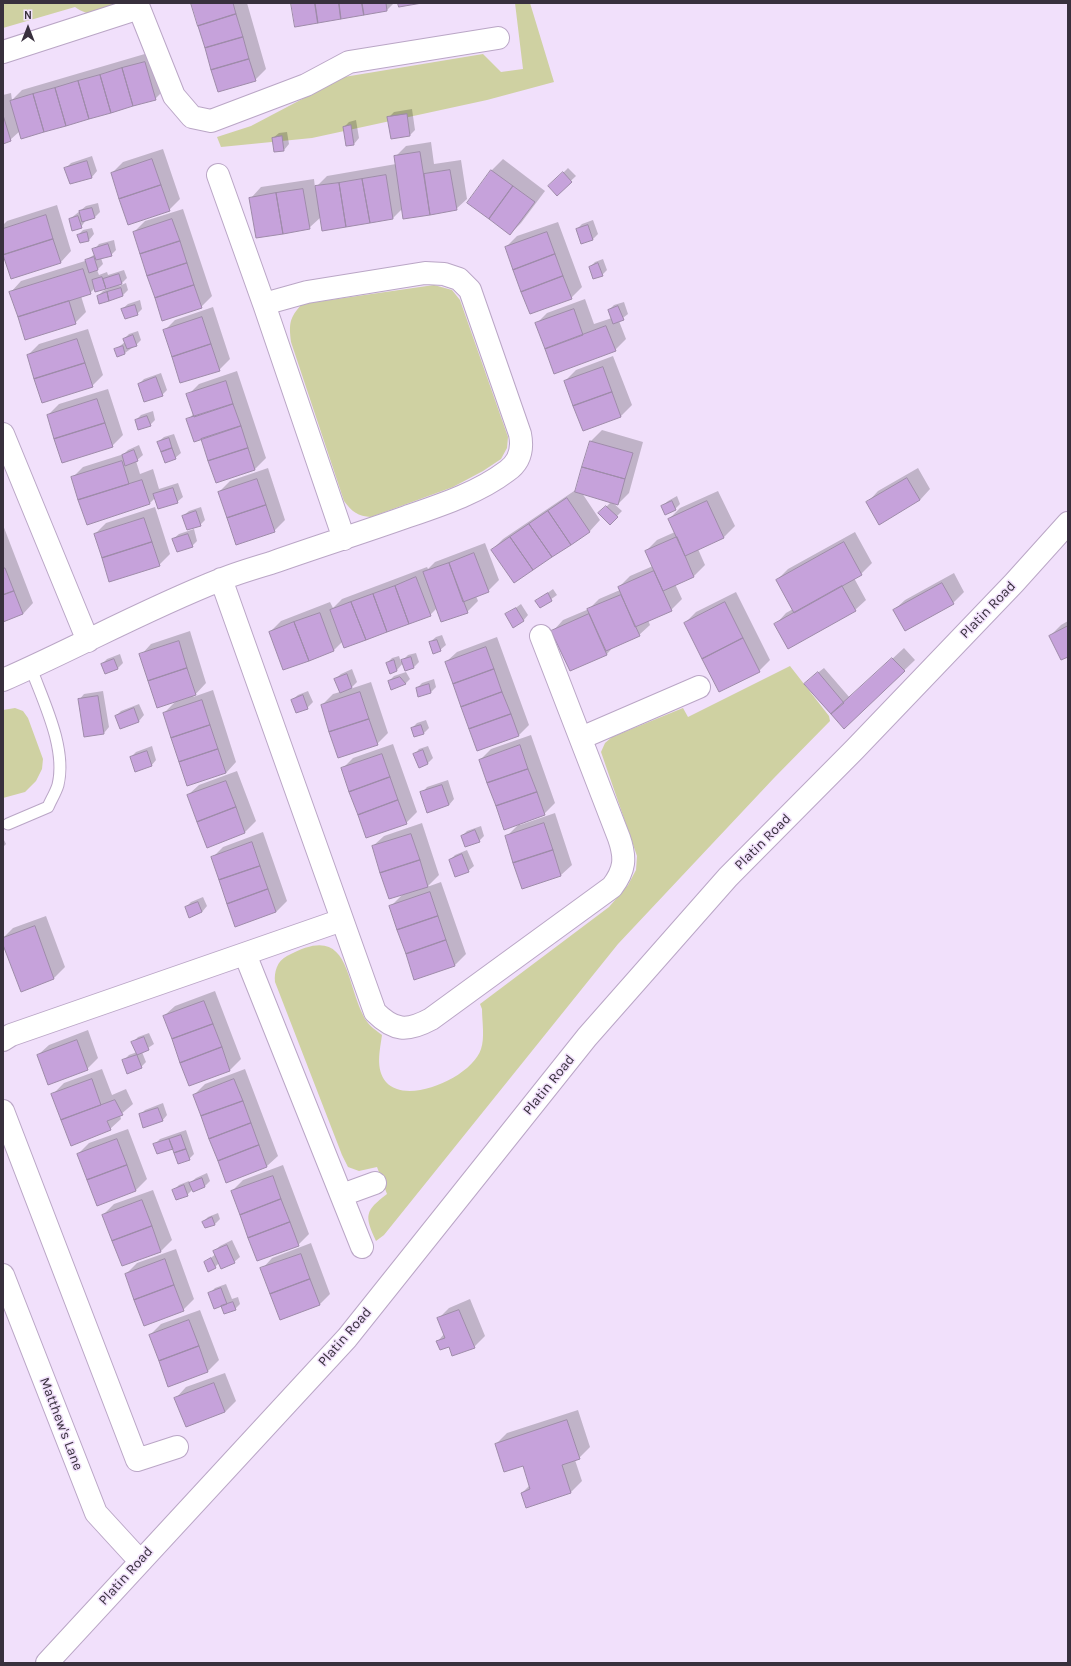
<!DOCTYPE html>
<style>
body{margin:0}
#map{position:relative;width:1071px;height:1666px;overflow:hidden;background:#f1e0fb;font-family:Karla,sans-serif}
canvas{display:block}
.frame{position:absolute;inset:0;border:4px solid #38303d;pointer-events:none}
.north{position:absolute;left:8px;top:8px;width:40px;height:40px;-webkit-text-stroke:3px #f1e0fb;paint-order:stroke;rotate:0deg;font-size:11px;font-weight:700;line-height:16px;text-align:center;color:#38303d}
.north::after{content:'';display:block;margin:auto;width:14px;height:18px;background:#38303d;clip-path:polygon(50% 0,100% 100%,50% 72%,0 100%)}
</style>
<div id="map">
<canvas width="1071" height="1666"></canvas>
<div class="frame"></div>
<div class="north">N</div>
</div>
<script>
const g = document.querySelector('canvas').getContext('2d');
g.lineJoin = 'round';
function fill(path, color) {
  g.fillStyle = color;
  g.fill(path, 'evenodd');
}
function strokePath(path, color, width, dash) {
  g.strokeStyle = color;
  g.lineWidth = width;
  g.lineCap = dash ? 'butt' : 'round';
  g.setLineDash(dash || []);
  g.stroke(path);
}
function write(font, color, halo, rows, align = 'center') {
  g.font = font + ' Karla,sans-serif';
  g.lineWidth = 3;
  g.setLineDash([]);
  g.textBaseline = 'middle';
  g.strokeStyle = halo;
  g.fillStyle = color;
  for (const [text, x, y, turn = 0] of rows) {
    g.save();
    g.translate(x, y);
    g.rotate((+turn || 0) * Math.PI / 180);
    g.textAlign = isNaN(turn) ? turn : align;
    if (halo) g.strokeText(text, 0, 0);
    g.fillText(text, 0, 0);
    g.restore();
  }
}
fill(new Path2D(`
 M3,3H115C101,16 91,18 75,7L3,28Z
 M515,3H530L554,82L487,100L312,138L221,147L217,137L251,126L344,77L483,54L501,72L523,69Z
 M434,285L452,290L460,300L508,437L507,448L501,459L483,471L453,487L371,517C358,516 352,512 344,501L291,342C289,324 289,318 302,304Z
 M790,666L829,716L830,721L774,778L618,944L384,1235L376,1241C364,1215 365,1211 387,1194L377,1167L359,1171L348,1167L342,1155L275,982C274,972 277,961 287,956C349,922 344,976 363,1015C367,1024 374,1029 382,1035C380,1050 375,1069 386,1082C407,1106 472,1077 481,1049C485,1038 482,1021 482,1009L480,1004L609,907L628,885L636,870L637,856L601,752L605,743L612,737L683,708L688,717Z
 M15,708L23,711L28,718L43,759L42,769L36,781L25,792L3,798V710Z`), '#cfd1a2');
fill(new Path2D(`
 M192,3H247L266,69L255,80Z
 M292,3H394L387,10Z
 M155,51L166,88L155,99L20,131L10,140L3,143V95L11,93L12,100L22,90Z
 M412,109L415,130L410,135L388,118L394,112Z
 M356,120L359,138L354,144L344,127L349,122Z
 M287,132L289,144L284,150L273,138L279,133Z
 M431,142L434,164L461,160L467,199L456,209L404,218L403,208L393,218L321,217L309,228L251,198L261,187L314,179L315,188L327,176L396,164L395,157L406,146Z
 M163,149L180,199L169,210L112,173L123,162Z
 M92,156L97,171L92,177L71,183L66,168L71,163Z
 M503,159L545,191L521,223L510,234L468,202L492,170Z
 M568,168L576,176L557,194L555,181Z
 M98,203L100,212L95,217L86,220L81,227L70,219L86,206Z
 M57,205L71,251L61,262L3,252V225L7,221Z
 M183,209L212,296L201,307L134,232L145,221Z
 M593,220L598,234L593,239L582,243L577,229L582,224Z
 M558,222L582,287L571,298L506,247L517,236Z
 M92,228L94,234L89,240L81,242L78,235L83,230Z
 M114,240L116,250L111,255L101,258L103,264L97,270L99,275L107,272L108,275L124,270L127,278L119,286L126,283L128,290L123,295L98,296L103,291L110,288V286L96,291L95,288L90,293L81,296L86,312L75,323L26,339L11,292L21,281L85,261L95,254L94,250L99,244Z
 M603,259L607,270L602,275L590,267L595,262Z
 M585,299L594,324L612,318L609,310L614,305L624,302L628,314L619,321L626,339L615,350L536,324L547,313Z
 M140,300L142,309L137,314L122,309L128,304Z
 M213,307L230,359L219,370L164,331L175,320Z
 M88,329L103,375L92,386L28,355L39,344Z
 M138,331L141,340L136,345L125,353L116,349L125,342L124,339L129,334Z
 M613,356L632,405L621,416L565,381L576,370Z
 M237,371L266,458L255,469L202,438L188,420L194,413L188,395L199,384Z
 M161,373L167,390L162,395L139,384L144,379Z
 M108,389L123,435L112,446L48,415L59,404Z
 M153,411L155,420L150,425L136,420L141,415Z
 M602,430L643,442L629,493L618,504L612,502L622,511L610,523L600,513L611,502L582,493L600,520L590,531L514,582L492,550L503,539L577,489L591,441Z
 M174,434L181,453L175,458L158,442L164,437Z
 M139,445L143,455L136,461L140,474L153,469L159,489L178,483L183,497L177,502L156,497L150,503L87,524L72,478L83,467L124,454L128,450Z
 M268,468L285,520L274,531L219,492L230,481Z
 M918,468L930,489L920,500L868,502L878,491Z
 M718,491L735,526L724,537L698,549L705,565L694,576L675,584L682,599L671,610L648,620L650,625L639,635L614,646L607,654L570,670L553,631L563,620L589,609L599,599L620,590L619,587L630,576L653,566L646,551L657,540L675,532L669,519L680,508Z
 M677,496L680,504L675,509L662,506L668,501Z
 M155,507L170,554L159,565L95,534L106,523Z
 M201,507L205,520L200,525L183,516L189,511Z
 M3,525L33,603L23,614L3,621Z
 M194,529L197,541L192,546L173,539L179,534Z
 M855,532L872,563L861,574L854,578L866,600L855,610L776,624L786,613L793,609L777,580L788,569Z
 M485,543L499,580L488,591L476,596L478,601L467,612L437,608L430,615L343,641L334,650L270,632L281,621L330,602L333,608L342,599L427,567L428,569L435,562Z
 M954,573L964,592L953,603L894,610L905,600Z
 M553,589L557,595L540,607L536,601Z
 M736,592L770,660L759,671L685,623L696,612Z
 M521,604L528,615L523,621L506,615Z
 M1068,621V655L1050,636L1061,625Z
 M190,631L206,683L193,697L213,690L236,762L226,773L164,713L177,700L141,655L151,644Z
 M442,635L446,645L440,650L430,642L436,637Z
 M497,637L529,725L518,736L446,662L457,652Z
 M904,648L915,660L844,728L811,678L824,668L850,698Z
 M416,653L419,662L414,667L406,670L403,663L397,670L390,672L387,663L392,658L399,656L401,662L408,655Z
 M120,654L123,663L118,668L102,664L107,659Z
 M352,669L357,682L350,689L371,682L388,733L377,744L322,705L333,694L340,692L335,679L341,674Z
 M406,672L410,679L405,684L389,681L394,676Z
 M434,679L436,687L431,692L419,696L417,688L422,683Z
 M103,691L109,727L104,733L79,700L84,694Z
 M308,691L313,702L307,708L292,700L298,695Z
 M139,704L144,715L139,721L120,728L116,716L121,711Z
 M426,720L429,728L424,733L412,728L417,723Z
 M531,735L555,803L544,814L480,760L491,749Z
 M393,744L417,812L406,823L342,769L353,758Z
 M152,746L156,760L151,766L131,757L136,752Z
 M428,746L433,758L428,763L419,767L414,755L419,749Z
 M237,771L256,821L245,832L207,846L188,795L199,785Z
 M448,780L454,799L449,805L422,793L427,787Z
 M555,813L572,865L561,875L506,837L520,823V825Z
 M422,823L439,875L427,887L441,882L466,954L455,965L415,978L390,907L403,894L373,846L384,836Z
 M481,826L484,836L479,841L462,836L467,831Z
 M263,832L287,901L276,912L212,858L223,847Z
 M3,838L6,844L3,847Z
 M467,850L474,866L468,871L450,860L455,855Z
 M203,897L207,906L202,912L189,917L186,907L191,902Z
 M46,916L65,967L54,978L3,942V938L13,928Z
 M215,991L241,1059L230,1070L190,1085L164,1016L175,1006Z
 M88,1030L98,1058L87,1069L38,1055L49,1045Z
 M149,1033L154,1044L142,1052L146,1062L141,1067L123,1061L129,1055L137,1052L133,1042L138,1037Z
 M102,1069L112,1095L126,1089L133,1104L120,1115L121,1119L110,1129L72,1144L53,1094L64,1083Z
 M245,1069L278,1156L267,1166L194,1095L205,1084Z
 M163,1103L167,1115L162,1121L140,1115L145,1110Z
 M128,1129L147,1179L136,1190L97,1204L78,1154L89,1143Z
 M186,1130L194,1154L189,1159L173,1148L155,1144L160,1139Z
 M283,1165L309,1234L298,1245L232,1191L243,1180Z
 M207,1173L210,1181L205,1186L193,1189L187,1195L174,1190L179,1185L189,1181L190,1183L196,1178Z
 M153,1190L172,1240L161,1251L122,1265L103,1215L114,1204Z
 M218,1213L220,1219L215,1224L205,1227L203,1222L208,1217Z
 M232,1240L240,1257L234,1262L219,1263L215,1267L205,1262L216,1254L214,1251L220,1246Z
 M311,1243L330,1294L319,1305L262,1269L272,1258Z
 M176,1249L194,1299L183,1310L126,1274L137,1263Z
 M226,1284L232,1299L238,1297L240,1304L235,1309L221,1305L209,1294L215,1288Z
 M470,1299L485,1336L474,1347L449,1346L438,1341L444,1334L438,1319L449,1308Z
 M200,1310L219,1360L208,1371L169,1386L150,1335L161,1324Z
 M225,1373L236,1401L225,1412L176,1398L186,1387Z
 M578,1410L590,1447L579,1458L575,1460L582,1481L571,1492L522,1493L530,1485L523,1465L496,1444L507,1433Z`), '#0003');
const building = new Path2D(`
 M191,3H233L236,14L198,26Z
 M291,3H315L318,23L295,27Z
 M315,3H339L341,19L318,23Z
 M339,3H362L364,15L341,19Z
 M362,3H386L387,11L364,15Z
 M398,3H422L399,7Z
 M236,14L243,37L205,48L198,26Z
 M243,37L249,59L211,70L205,48Z
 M249,59L256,81L218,92L211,70Z
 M145,62L156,100L133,106L122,68Z
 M122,68L133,106L111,113L100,75Z
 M100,75L111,113L89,119L78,81Z
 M78,81L89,119L66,126L55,88Z
 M55,88L66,126L44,132L33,94Z
 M33,94L44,132L21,139L10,101Z
 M407,114L410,136L391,139L387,117Z
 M3,115L11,141L3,144Z
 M351,125L354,145L346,146L343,127Z
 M282,136L284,151L274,152L272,138Z
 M420,152L430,215L403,219L394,156Z
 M152,159L161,185L119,199L111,173Z
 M87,161L92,178L70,184L64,168Z
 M450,170L457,210L430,215L424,174Z
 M491,170L513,186L489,219L467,203Z
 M563,172L572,182L557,196L548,186Z
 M386,175L393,219L370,223L362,179Z
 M362,179L370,223L346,227L339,183Z
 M339,183L346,227L322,231L315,186Z
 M161,185L170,211L128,225L119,199Z
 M513,186L535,202L510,235L489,219Z
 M303,189L310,229L283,234L276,193Z
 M276,193L283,234L256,238L249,198Z
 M92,208L95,218L82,222L79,211Z
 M46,215L53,239L3,255V229Z
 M78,216L82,228L72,231L69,219Z
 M172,219L180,241L140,254L133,232Z
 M588,225L593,240L581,244L576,229Z
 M87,232L89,241L80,243L77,235Z
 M547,232L555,254L513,270L505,247Z
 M53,239L61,263L11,279L3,255Z
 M180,241L187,263L147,276L140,254Z
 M108,244L112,256L96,260L92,249Z
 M555,254L563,276L521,292L513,270Z
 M94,257L98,270L89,273L85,260Z
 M187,263L194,285L155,298L147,276Z
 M598,263L603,276L593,279L589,267Z
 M83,269L91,294L18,317L9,292Z
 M119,274L122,284L106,289L103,279Z
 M563,276L572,299L530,314L521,292Z
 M102,277L106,289L95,292L92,280Z
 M194,285L202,308L162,321L155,298Z
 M121,288L123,296L109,301L107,292Z
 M107,292L109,301L99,304L97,296Z
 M69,301L76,324L25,340L18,317Z
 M135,305L138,315L125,319L121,309Z
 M618,306L624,320L613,324L608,310Z
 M574,309L583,335L545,349L535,323Z
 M202,317L211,344L172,357L163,330Z
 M606,326L616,351L554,374L545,349Z
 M133,335L137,346L127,349L123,339Z
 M77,339L85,363L34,379L27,355Z
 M211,344L220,371L180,383L172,357Z
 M123,346L125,354L117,357L114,349Z
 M85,363L93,387L42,403L34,379Z
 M603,367L612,392L573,406L564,381Z
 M156,377L163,396L144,402L138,384Z
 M226,381L233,404L194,417L186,394Z
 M612,392L621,417L583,431L573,406Z
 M97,399L105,423L54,439L47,415Z
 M233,404L241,426L194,442L186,419Z
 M147,416L151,426L138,430L135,420Z
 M105,423L113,447L62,463L54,439Z
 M241,426L248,448L208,461L201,439Z
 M169,438L172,448L161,452L157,442Z
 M590,441L633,453L625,479L582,467Z
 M172,448L176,459L165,463L161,452Z
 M248,448L255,470L216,483L208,461Z
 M134,450L138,461L125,466L122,455Z
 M122,461L129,484L78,500L71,477Z
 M582,467L625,479L618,505L575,492Z
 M907,478L920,500L879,525L866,502Z
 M257,479L266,505L227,518L218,492Z
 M142,480L150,504L87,525L78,500Z
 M173,488L178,503L158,509L153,494Z
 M567,498L590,532L571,545L548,511Z
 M672,501L676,510L665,515L661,506Z
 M707,501L724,538L685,556L668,519Z
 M266,505L275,532L236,545L227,518Z
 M606,506L618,517L610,525L598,513Z
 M196,511L201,526L187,530L182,516Z
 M548,511L571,545L552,557L529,524Z
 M144,518L152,542L102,558L94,534Z
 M529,524L552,557L533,570L510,537Z
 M188,534L193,547L177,552L172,539Z
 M510,537L533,570L514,583L491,550Z
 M677,537L694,577L663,591L645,551Z
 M152,542L160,566L109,582L102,558Z
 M844,542L862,575L794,613L776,580Z
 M474,553L489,592L463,602L449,563Z
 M449,563L468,613L441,622L423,572Z
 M3,568H5L14,591L3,595Z
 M654,571L672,611L635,627L618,587Z
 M416,577L431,616L409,624L395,586Z
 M942,583L954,604L905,631L893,610Z
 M395,586L409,624L387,632L373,594Z
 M842,586L856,611L788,649L774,624Z
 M14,591L23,614L3,622V595Z
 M548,593L552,601L540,608L535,601Z
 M373,594L387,632L366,640L351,602Z
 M621,595L640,636L606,651L587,609Z
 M351,602L366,640L344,648L330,610Z
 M725,602L743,638L702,659L684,623Z
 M516,608L524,621L513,628L505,614Z
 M320,613L334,651L309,661L294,622Z
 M589,614L607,655L570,671L551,631Z
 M294,622L309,661L283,670L269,632Z
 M1068,626V657L1061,660L1049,636Z
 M743,638L760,672L719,692L702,659Z
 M437,640L441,651L433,654L429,642Z
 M179,641L187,668L148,681L139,654Z
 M486,647L494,669L453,684L445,662Z
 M411,657L414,668L405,671L401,660Z
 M892,658L905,671L844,729L831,714Z
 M114,659L118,669L105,674L101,664Z
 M394,660L397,671L390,674L386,663Z
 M187,668L196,695L157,708L148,681Z
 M494,669L502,692L461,707L453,684Z
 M818,672L844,703L831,714L804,684Z
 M347,674L352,688L340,693L334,679Z
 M400,677L406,684L391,690L388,681Z
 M429,684L431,693L418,697L416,688Z
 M360,692L369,719L329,732L321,705Z
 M502,692L511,714L469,729L461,707Z
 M303,695L308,709L296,713L291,700Z
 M98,696L104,734L84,737L78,699Z
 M202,700L210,725L171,738L163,713Z
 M134,708L139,722L120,729L115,716Z
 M511,714L519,736L477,751L469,729Z
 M369,719L378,745L338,758L329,732Z
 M210,725L218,749L179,762L171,738Z
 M421,725L424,734L414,737L411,728Z
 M520,745L528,769L487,783L479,760Z
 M218,749L226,773L187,786L179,762Z
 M423,750L428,764L419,768L413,754Z
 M147,751L152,766L135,772L130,757Z
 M382,754L390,777L349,792L341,768Z
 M528,769L537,792L496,806L487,783Z
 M390,777L398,800L358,815L349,792Z
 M226,781L236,807L197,822L187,795Z
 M442,785L449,805L427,813L420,792Z
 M537,792L545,815L504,830L496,806Z
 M398,800L407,824L366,838L358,815Z
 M236,807L245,833L207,848L197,822Z
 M544,823L553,850L513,863L505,836Z
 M475,830L480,842L465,847L461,836Z
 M411,834L420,860L380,873L372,846Z
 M252,842L260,866L219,880L211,857Z
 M553,850L561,876L522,889L513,863Z
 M462,854L469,872L455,877L449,860Z
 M420,860L428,887L389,899L380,873Z
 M260,866L268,889L227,904L219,880Z
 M268,889L276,912L235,927L227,904Z
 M430,892L438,916L397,930L389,906Z
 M198,902L202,912L189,918L185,907Z
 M438,916L446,940L406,954L397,930Z
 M35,926L54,979L21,992L3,945V938Z
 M446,940L455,966L414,980L406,954Z
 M204,1001L213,1024L172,1039L163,1016Z
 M213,1024L222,1047L180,1063L172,1039Z
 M144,1037L149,1050L137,1055L131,1042Z
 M77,1040L88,1070L48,1085L37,1055Z
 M222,1047L230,1071L189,1086L180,1063Z
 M137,1055L142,1068L127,1074L122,1060Z
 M92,1079L101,1105L61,1120L51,1094Z
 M234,1079L243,1101L201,1116L193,1095Z
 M115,1100L123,1115L107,1121L111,1130L71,1146L61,1120Z
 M243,1101L251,1123L209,1139L201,1116Z
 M158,1108L163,1121L143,1128L139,1114Z
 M251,1123L259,1145L218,1161L209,1139Z
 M181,1135L186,1149L174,1153L169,1139Z
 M117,1139L127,1165L87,1180L77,1154Z
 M169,1139L173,1149L157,1154L153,1144Z
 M259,1145L267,1167L226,1183L218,1161Z
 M186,1149L190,1160L178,1164L174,1153Z
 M127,1165L136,1191L97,1206L87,1180Z
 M273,1176L281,1199L240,1215L231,1191Z
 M202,1178L205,1187L193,1192L189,1183Z
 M184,1185L188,1196L176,1200L172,1190Z
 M281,1199L290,1222L248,1238L240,1215Z
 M142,1200L152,1226L112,1241L102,1215Z
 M212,1217L215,1225L205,1228L202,1222Z
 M290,1222L299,1246L257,1261L248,1238Z
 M152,1226L161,1252L122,1266L112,1241Z
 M227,1245L235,1263L221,1269L213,1251Z
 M301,1254L310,1279L270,1294L260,1268Z
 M211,1258L216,1268L208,1272L204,1262Z
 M165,1259L174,1285L134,1300L125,1274Z
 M310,1279L320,1305L280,1320L270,1294Z
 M174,1285L184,1311L144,1326L134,1300Z
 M221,1288L227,1304L214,1309L208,1293Z
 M233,1302L236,1310L224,1314L221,1306Z
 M459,1310L475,1348L452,1356L449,1347L440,1350L436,1341L445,1338L437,1318Z
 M189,1320L199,1346L159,1361L149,1335Z
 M199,1346L208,1372L168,1387L159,1361Z
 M214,1383L225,1412L186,1427L174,1398Z
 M567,1420L580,1459L562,1465L571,1493L526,1508L521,1493L530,1489L523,1466L504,1472L495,1444Z`);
fill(building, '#c6a2db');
strokePath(building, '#9e8ba9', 1);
const lane = new Path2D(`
 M8,824L48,807C51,800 56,792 58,785C67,748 43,701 31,668`);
const street = new Path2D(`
 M137,3L174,96L192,117L211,121L306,85L349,62L498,38
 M3,52L139,8
 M218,175L264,304
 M3,434L88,641
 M221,579L375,1012C394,1031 407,1032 431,1019L612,887C625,870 626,858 619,838L541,636
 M3,680C76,648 146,609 220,580C237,573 254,568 271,563C316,547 361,533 406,517C441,505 478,493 507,471C520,462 523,449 520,434L470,290L459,279L444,274L425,273L307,292L264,304L344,539
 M581,738L699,687
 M245,954L362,1247
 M3,1040L11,1035L342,920
 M3,1111L137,1460L177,1447
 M342,1195L375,1183`);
const secondary = new Path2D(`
 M3,1275L96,1513L140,1561
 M47,1663L347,1338L587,1037L728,877L855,749L1014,583L1068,523`);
strokePath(lane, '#baa6c6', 13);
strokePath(street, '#baa6c6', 24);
strokePath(secondary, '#baa6c6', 24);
strokePath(lane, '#fff', 11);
strokePath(street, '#fff', 22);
strokePath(secondary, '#fff', 22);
write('14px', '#38303d', '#f1e0fb', [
 ["Platin Road",988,610,-46],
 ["Platin Road",763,842,-45],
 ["Platin Road",549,1085,-51],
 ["Platin Road",345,1337,-49],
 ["Matthew's Lane",61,1424,69],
 ["Platin Road",126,1576,-48]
]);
</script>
